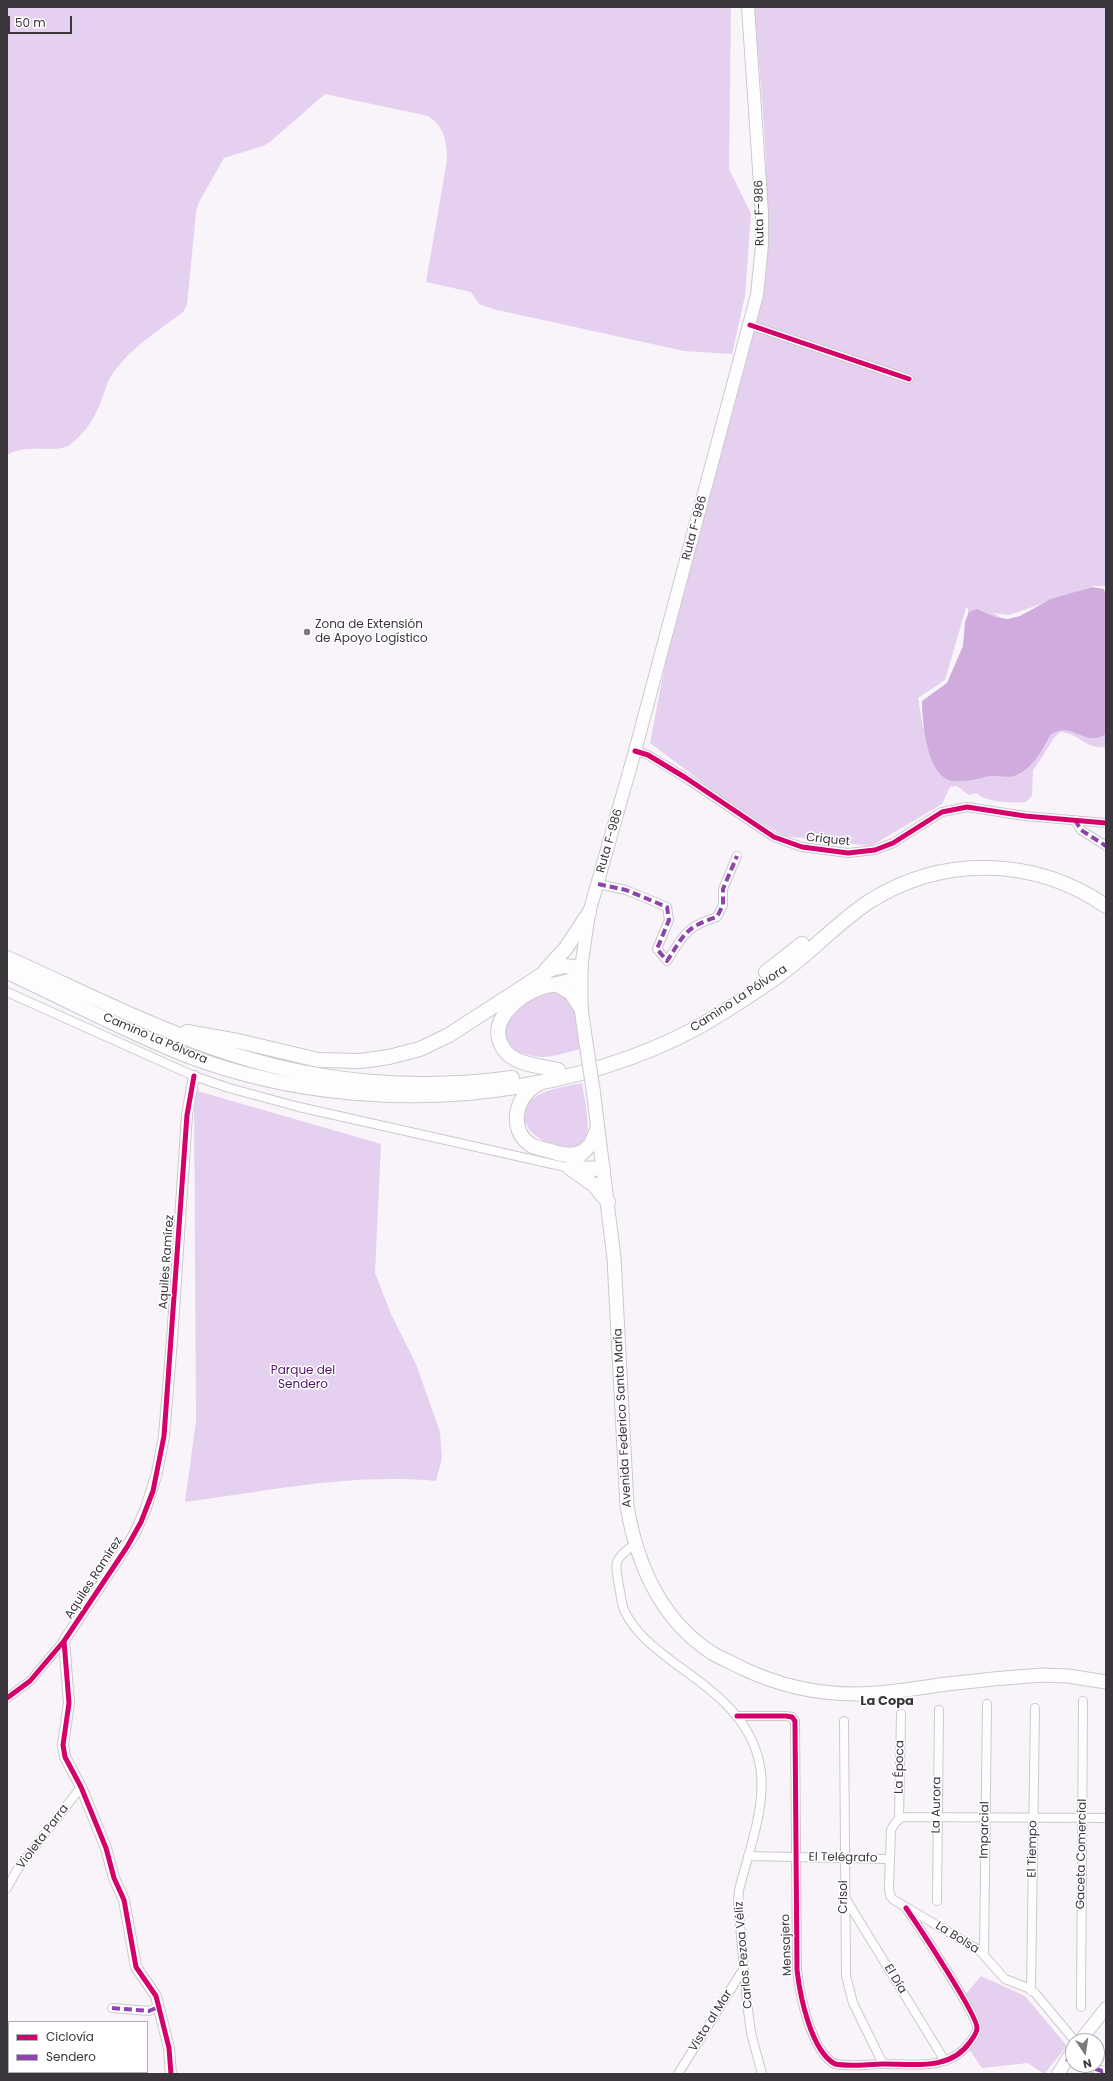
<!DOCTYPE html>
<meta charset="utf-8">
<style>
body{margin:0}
#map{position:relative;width:1113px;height:2081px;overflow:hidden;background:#f8f4fa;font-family:Poppins,sans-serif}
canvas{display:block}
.frame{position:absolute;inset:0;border:8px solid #3a363c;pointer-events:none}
.legend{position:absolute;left:8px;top:2021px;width:140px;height:52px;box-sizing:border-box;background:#fff;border:1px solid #b0afb1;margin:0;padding:5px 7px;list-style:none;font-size:12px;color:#3a363c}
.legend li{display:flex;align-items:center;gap:8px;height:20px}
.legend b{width:20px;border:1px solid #b0afb1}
.north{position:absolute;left:1065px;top:2033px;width:40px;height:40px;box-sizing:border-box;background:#fff;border:1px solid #b0afb1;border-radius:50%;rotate:167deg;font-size:11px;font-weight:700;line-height:16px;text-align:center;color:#3a363c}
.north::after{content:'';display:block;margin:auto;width:14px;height:18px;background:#7c787e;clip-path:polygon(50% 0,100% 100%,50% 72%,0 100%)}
.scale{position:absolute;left:8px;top:16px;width:64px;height:18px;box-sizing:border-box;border:2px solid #3a363c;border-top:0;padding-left:5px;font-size:12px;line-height:14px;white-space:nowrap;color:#3a363c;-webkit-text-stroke:3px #fff;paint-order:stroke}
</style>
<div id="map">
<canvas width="1113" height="2081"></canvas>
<div class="frame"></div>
<ul class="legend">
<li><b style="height:5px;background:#d6006c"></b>Ciclovía</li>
<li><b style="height:5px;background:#8e44ad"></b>Sendero</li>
</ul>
<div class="north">N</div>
<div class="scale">50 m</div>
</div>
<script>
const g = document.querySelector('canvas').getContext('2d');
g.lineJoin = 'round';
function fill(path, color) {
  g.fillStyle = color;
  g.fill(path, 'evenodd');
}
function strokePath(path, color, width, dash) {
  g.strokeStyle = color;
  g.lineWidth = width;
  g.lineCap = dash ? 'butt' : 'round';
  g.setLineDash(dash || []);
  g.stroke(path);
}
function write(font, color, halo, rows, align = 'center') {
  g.font = font + ' Poppins,sans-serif';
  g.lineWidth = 3;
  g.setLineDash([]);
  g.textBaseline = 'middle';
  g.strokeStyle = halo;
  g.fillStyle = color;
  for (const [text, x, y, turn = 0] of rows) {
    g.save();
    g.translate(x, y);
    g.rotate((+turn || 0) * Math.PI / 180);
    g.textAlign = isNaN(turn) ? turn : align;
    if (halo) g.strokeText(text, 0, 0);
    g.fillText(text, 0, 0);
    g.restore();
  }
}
fill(new Path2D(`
 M7,7H731L729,169L751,214L745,296L732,354L684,351L493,309L479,304L471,292L426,282L447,160C447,142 444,126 428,116L325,94L270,142L263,146L224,158L199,202L196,212L187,305L183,312C161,329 133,346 116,369C105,382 104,398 96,413C91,424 81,436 71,444C57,455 27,442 7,455Z
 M754,7H1106V586H1093L1009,615L993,613L1006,621L1106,598V747C1083,749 1080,733 1060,732L1054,738L1033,771L1032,796L1026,802C1013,803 987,803 976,793L969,795L957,786L950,787L942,804L871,846L784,836L726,800L650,743L674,618L758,317C775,214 763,110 754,7ZM966,608H968V633L946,696L923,728L918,698L945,680Z
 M552,992L558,993L575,1005L580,1049C568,1052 554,1057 541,1057C537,1057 531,1055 526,1054C476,1041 523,996 552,992Z
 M582,1083C584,1096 591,1126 586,1137C573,1167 495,1126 535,1097C548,1088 568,1086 582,1083Z
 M194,1090L381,1144L375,1273L391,1314L416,1364L440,1432L442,1458L436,1481C352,1473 268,1491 185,1502L196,1421Z
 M981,1976L1025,1996L1067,2046L1044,2074L1028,2063L982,2068L969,2049L983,2030L965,1995Z`), '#e6d0ef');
fill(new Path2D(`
 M1092,587L1104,589L1106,596V734C1088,745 1080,731 1063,730C1060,730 1054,733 1051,734C1042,750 1033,769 1014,776C1006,778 997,775 989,776C978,779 966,782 953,781C927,778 922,721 922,701L947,683L963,646L965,622L969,612L977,609L995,617L1008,619L1020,616L1051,599Z`), '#cfabde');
const minor = new Path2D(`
 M750,325L909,379
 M635,751L648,755L686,778L774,837L802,847L848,853L875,850L893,843L942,812L967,807L1025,816L1106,823
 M1075,820L1081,830L1106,846
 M598,884L626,890L667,907L669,920L657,949L667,961C684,935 685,927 717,917L723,905V889L737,856
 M7,992L194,1076L229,1088L299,1107L570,1168
 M635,1542C630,1550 620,1553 617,1562C615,1570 618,1578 619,1586C621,1595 621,1604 625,1612C636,1634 655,1648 673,1662C708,1687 746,1713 758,1757C770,1798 749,1850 739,1890L738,1903L747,2002L751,2033L762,2074
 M7,1698L30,1681L64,1641
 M737,1716H786L792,1717L795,1721L797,1970C800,1996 811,2051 835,2064C850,2067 868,2064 884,2064C914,2064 950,2071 970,2042C973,2038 977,2033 977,2028C978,2016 917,1924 906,1908
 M844,1721L846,1976L853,2003L883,2064
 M899,1819L901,1714
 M748,1856L890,1859
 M7,1888L17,1870L81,1787
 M844,1896L945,2061
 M937,1901L939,1710
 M984,1955L987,1704
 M1031,1991L1035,1708
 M1081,2007L1083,1701
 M112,2008L149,2011L158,2007
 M1075,2041L1035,1993L1028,1988L1005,1979L980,1951L972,1946L894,1900L890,1896L889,1887L891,1830L895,1823L902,1817L1106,1818
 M1084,2065L1102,2071L1106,2070
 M678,2074L744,1968`);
const tertiary = new Path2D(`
 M171,2074L169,2048L156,1996L136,1967L124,1900L114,1878L106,1848L81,1787L65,1757L63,1745L69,1703L64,1641L134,1535L146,1508L157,1473L164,1436L172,1340L187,1115L194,1076`);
const secondary = new Path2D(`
 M581,968L589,913L635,751L757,295L762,245V214L748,7
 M1080,2041L1106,2008
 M1058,2074L1073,2050`);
const primary = new Path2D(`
 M581,968V1008L586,1043
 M593,1089L614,1258L627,1506C637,1565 661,1620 712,1653C722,1659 733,1663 742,1668C777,1685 818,1694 857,1694C887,1694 917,1688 947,1684C979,1680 1011,1677 1043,1675L1068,1676L1106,1682`);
const trunk = new Path2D(`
 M7,958C81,991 154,1029 232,1054C321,1083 419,1091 512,1078
 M546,970L566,948L589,913
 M7,972C66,999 125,1031 186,1055C291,1095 411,1105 521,1086C591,1074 662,1051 722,1013C746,998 770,983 791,966C818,945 841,920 870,901C944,855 1034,857 1106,906
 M766,972L802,944
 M557,985L571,993L581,1008
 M187,1032L238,1041L318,1060L361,1061L389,1057L420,1049L449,1035L551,969L564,966L581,968
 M558,1070C536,1065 506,1065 499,1039C493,1016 521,995 540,988C554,983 568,985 580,975
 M538,1084C516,1095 507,1129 531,1145C536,1148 545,1149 551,1151C563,1155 572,1157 584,1151
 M577,1158L591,1144L597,1130
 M570,1168L594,1185L608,1202
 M570,1168L603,1169`);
strokePath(minor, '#ccc9ce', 10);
strokePath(tertiary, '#ccc9ce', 12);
strokePath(secondary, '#ccc9ce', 14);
strokePath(primary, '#ccc9ce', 15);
strokePath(trunk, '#ccc9ce', 16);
strokePath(minor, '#fefdfe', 8);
strokePath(tertiary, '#fefdfe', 10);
strokePath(secondary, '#fefdfe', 12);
strokePath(primary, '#fefdfe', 13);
strokePath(trunk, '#fefdfe', 14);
const primaryBridge = new Path2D(`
 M586,1043L593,1089`);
strokePath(primaryBridge, '#ccc9ce', 15, []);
strokePath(primaryBridge, '#fefdfe', 13);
strokePath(new Path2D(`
 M1075,820L1081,830L1106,846
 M598,884L626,890L667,907L669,920L657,949L667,961C684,935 685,927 717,917L723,905V889L737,856
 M112,2008L149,2011L158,2007
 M1066,2059L1073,2062
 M1084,2065L1102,2071L1106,2070`), '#8e44ad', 4, [8, 4]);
strokePath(new Path2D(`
 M750,325L909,379
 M635,751L648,755L686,778L774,837L802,847L848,853L875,850L893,843L942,812L967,807L1025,816L1106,823
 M64,1641L69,1703L63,1745L65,1757L81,1787L106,1848L114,1878L124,1900L136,1967L156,1996L169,2048L171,2074
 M7,1698L30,1681L64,1641L127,1547L141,1522L153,1491L164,1436L187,1115L194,1076
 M737,1716H786L792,1717L795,1721L797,1970C800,1996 811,2051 835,2064C850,2067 868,2064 884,2064C914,2064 950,2071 970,2042C973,2038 977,2033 977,2028C978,2016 917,1924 906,1908`), '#d6006c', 5);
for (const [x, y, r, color] of [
 [307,632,4,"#7c787e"]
]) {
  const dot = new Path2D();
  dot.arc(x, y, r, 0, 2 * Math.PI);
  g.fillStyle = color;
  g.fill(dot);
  strokePath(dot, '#fff', 1.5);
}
write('12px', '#3a363c', '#fff', [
 ["Ruta F-986",760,213,-91],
 ["Ruta F-986",695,528,-75],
 ["Criquet",828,840,6],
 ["Ruta F-986",610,841,-74],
 ["Camino La Pólvora",739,999,-33],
 ["Camino La Pólvora",155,1039,23],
 ["Aquiles Ramírez",167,1262,-86],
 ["Avenida Federico Santa María",623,1418,-93],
 ["Aquiles Ramírez",94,1578,-57],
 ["La Época",900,1767,-89],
 ["La Aurora",937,1805,-89],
 ["Imparcial",985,1830,-89],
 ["Violeta Parra",43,1837,-53],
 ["El Tiempo",1033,1849,-89],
 ["Gaceta Comercial",1082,1854,-89],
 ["El Telégrafo",843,1858,1],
 ["Crisol",844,1897,-90],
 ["La Bolsa",957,1938,32],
 ["Mensajero",787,1945,-92],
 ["Carlos Pezoa Véliz",744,1955,-95],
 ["El Día",895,1979,59],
 ["Vista al Mar",711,2021,-58]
]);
write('12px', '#3a363c', '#fff', [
 ["Zona de Extensión",315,625],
 ["de Apoyo Logístico",315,639]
], 'left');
write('12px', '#521367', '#fff', [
 ["Parque del",303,1371],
 ["Sendero",303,1385]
]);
write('bold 13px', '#3a363c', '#fff', [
 ["La Copa",887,1702]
]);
</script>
